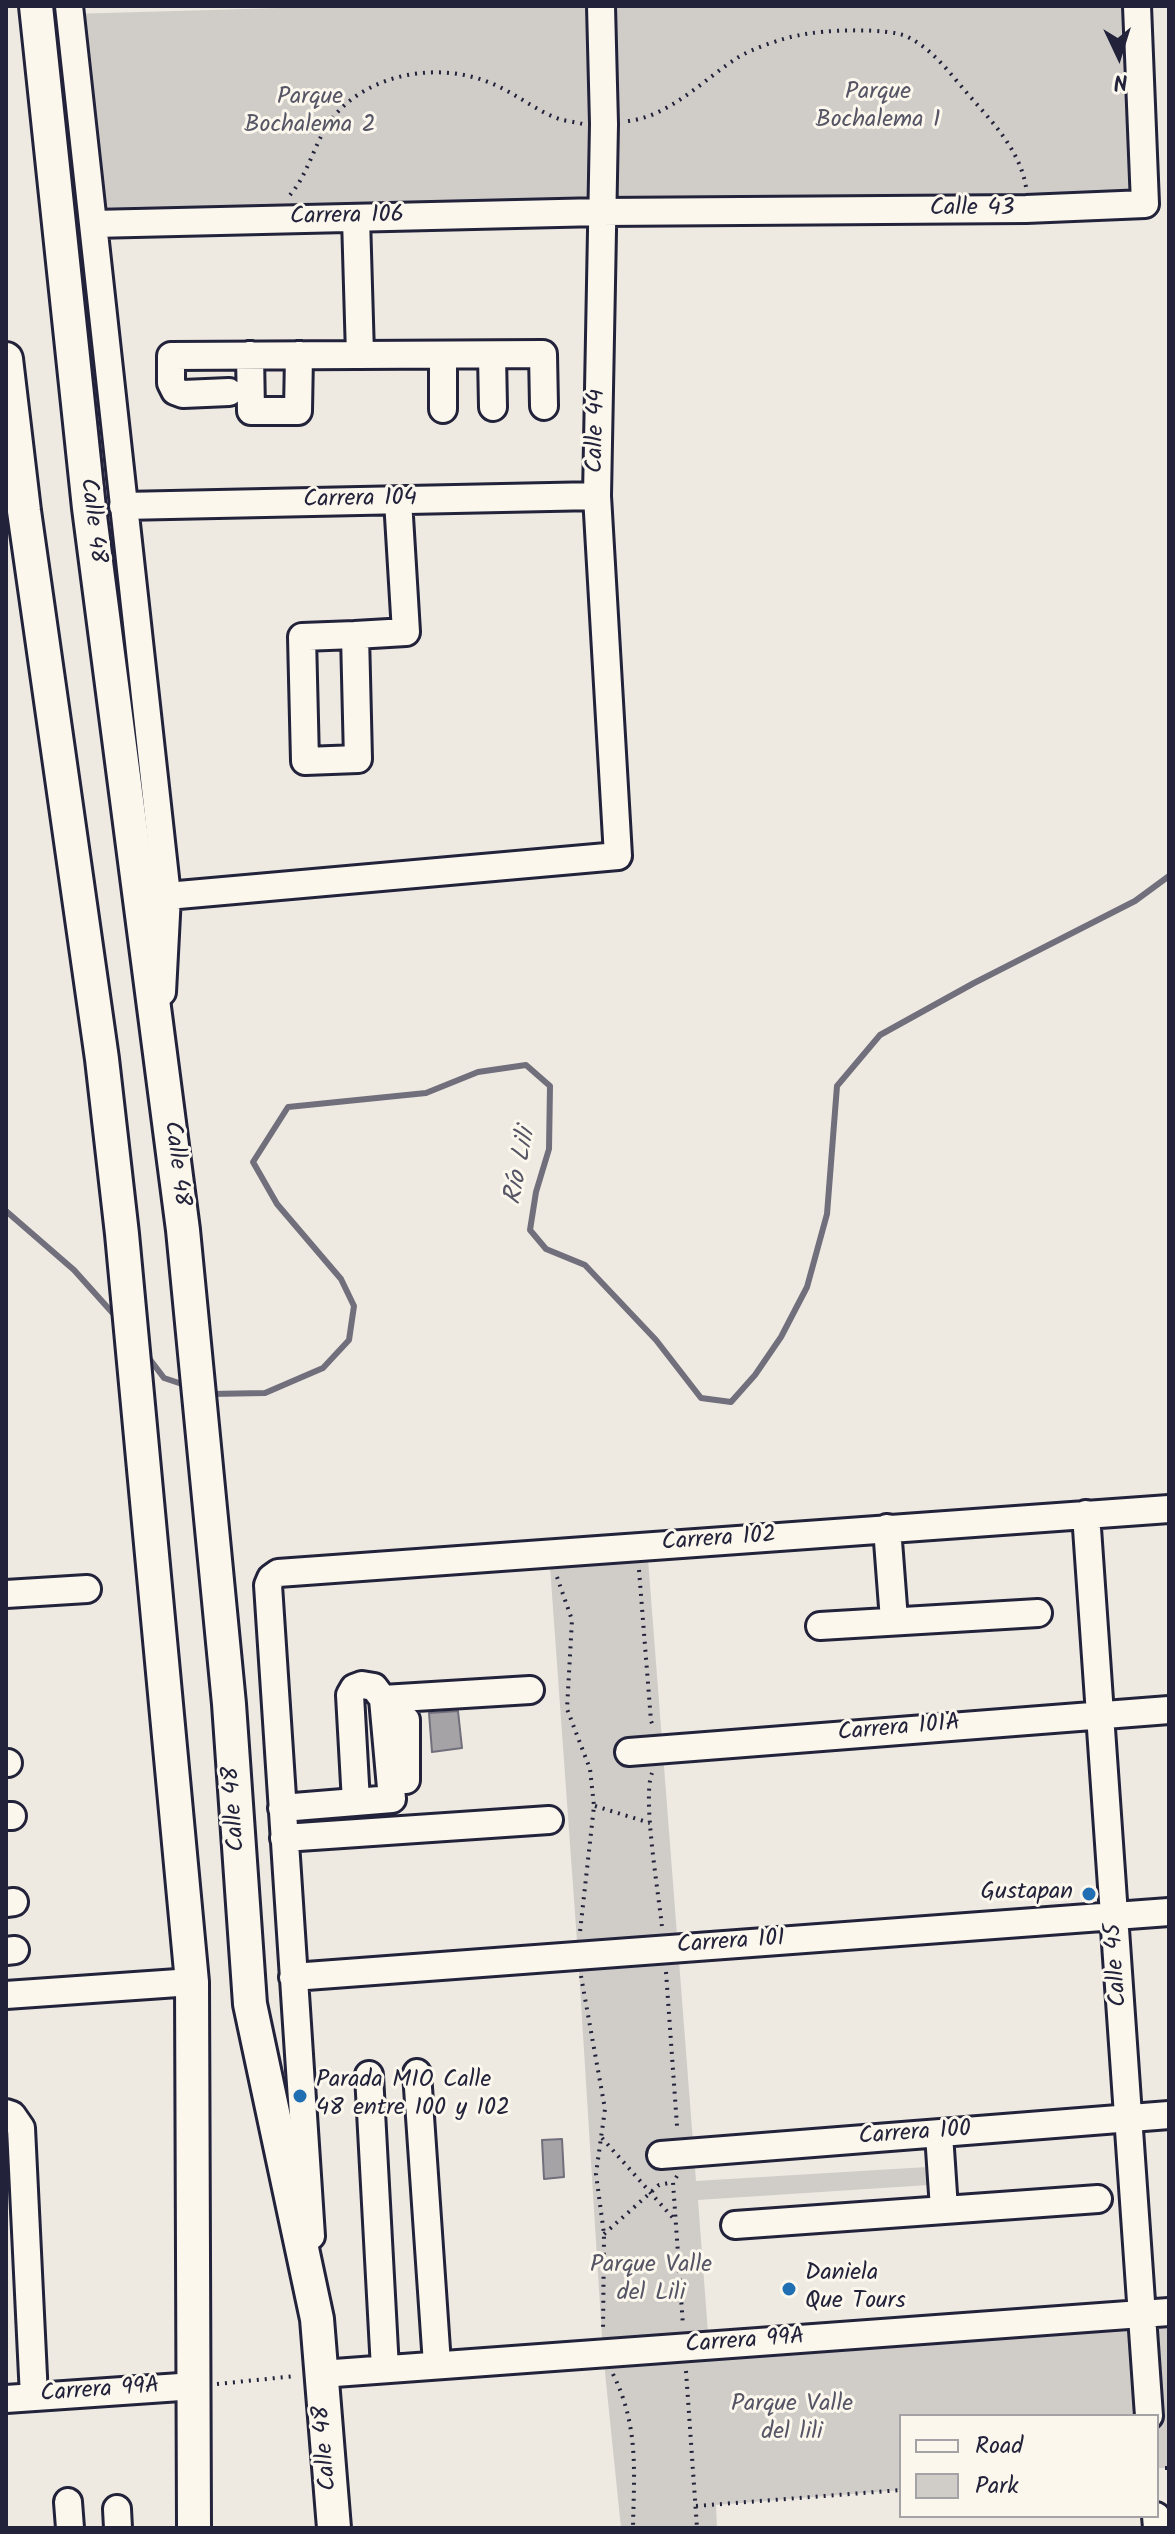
<!DOCTYPE html>
<meta charset="utf-8">
<style>
body{margin:0}
#map{position:relative;width:1175px;height:2534px;overflow:hidden;background:#eeeae2;font-family:Kalam,sans-serif}
canvas{display:block}
.frame{position:absolute;inset:0;border:8px solid #22223b;pointer-events:none}
.legend{position:absolute;left:899px;top:2414px;width:260px;height:104px;box-sizing:border-box;background:#fbf7ec;border:2px solid #a4a2a5;margin:0;padding:10px 14px;list-style:none;font-size:24px;color:#22223b}
.legend li{display:flex;align-items:center;gap:16px;height:40px}
.legend b{width:40px;border:2px solid #a4a2a5}
.north{position:absolute;left:1079px;top:16px;width:80px;height:80px;-webkit-text-stroke:6px #fbf7ec;paint-order:stroke;rotate:176deg;font-size:22px;font-weight:700;line-height:32px;text-align:center;color:#22223b}
.north::after{content:'';display:block;margin:auto;width:28px;height:36px;background:#22223b;clip-path:polygon(50% 0,100% 100%,50% 72%,0 100%)}
</style>
<div id="map">
<canvas width="1175" height="2534"></canvas>
<div class="frame"></div>
<ul class="legend">
<li><b style="height:10px;background:#fbf7ec"></b>Road</li>
<li><b style="height:22px;background:#d0cdc9"></b>Park</li>
</ul>
<div class="north">N</div>
</div>
<script>
const g = document.querySelector('canvas').getContext('2d');
g.lineJoin = 'round';
function fill(path, color) {
  g.fillStyle = color;
  g.fill(path, 'evenodd');
}
function strokePath(path, color, width, dash) {
  g.strokeStyle = color;
  g.lineWidth = width;
  g.lineCap = dash ? 'butt' : 'round';
  g.setLineDash(dash || []);
  g.stroke(path);
}
function write(font, color, halo, rows, align = 'center') {
  g.font = font + ' Kalam,sans-serif';
  g.lineWidth = 6;
  g.setLineDash([]);
  g.textBaseline = 'middle';
  g.strokeStyle = halo;
  g.fillStyle = color;
  for (const [text, x, y, turn = 0] of rows) {
    g.save();
    g.translate(x, y);
    g.rotate((+turn || 0) * Math.PI / 180);
    g.textAlign = isNaN(turn) ? turn : align;
    if (halo) g.strokeText(text, 0, 0);
    g.fillText(text, 0, 0);
    g.restore();
  }
}
fill(new Path2D(`
 M348,6H1137L1145,204L93,224L70,14Z
 M647,1546L696,2181L927,2167L929,2185L698,2200L709,2346L1169,2312V2468H1157V2416H901V2490L716,2505L717,2528H621L603,2353L578,1955L549,1553Z`), '#d0cdc9');
const water = new Path2D(`
 M458,1711L462,1748L432,1752L429,1713Z
 M562,2139L564,2177L544,2179L542,2140Z`);
fill(water, '#a6a3a7');
strokePath(water, '#716f7c', 2);
strokePath(new Path2D(`
 M6,1211L74,1270L118,1319
 M145,1353L164,1378L188,1386
 M210,1394L265,1393L323,1368L349,1340L354,1306L341,1279L277,1204L253,1162L288,1107L426,1093L478,1072L526,1065L550,1086L549,1149L536,1192L530,1230L546,1249L585,1265L656,1340L701,1398L731,1402L755,1375L781,1337L807,1287L827,1214L837,1086L880,1035L974,983L1135,901L1169,876`), '#716f7c', 6);
const minor = new Path2D(`
 M69,6L167,896L162,992
 M356,218L360,355
 M93,224L601,212L1026,209L1145,204L1137,6
 M250,355L251,411H298L299,355
 M443,355V409
 M492,355L493,407
 M229,392L183,394L175,391L171,383V356L543,354L544,406
 M123,506L597,496
 M355,635L358,759L305,761L302,637Z
 M355,635L406,632L398,500
 M167,896L618,856L597,496L604,124L601,6
 M1086,1514L1149,2416
 M887,1528L894,1620
 M6,1594L87,1589
 M820,1626L1038,1613
 M406,1720V1780
 M629,1752L1169,1710
 M6,1763H8
 M356,1802L350,1695L354,1688L362,1685L374,1687L383,1699L530,1690
 M282,1808L392,1799L383,1699
 M6,1816H12
 M284,1838L549,1820
 M6,1903L14,1902
 M6,1951L15,1950
 M293,1977L1169,1912
 M6,1995L192,1982
 M417,2073L437,2364
 M369,2075L385,2369
 M6,2113L12,2115L21,2128L34,2397
 M939,2134L944,2209
 M661,2155L1169,2115
 M735,2225L1098,2199
 M311,2236L268,1585L271,1578L278,1573L1169,1509
 M321,2374L1169,2312
 M6,2399L195,2386
 M68,2502L70,2528
 M117,2509L118,2528
 M1156,2516L1157,2528`);
const major = new Path2D(`
 M36,6L89,508L183,1230L229,1704L250,2004L317,2319L334,2528
 M6,359L24,511L102,1059L122,1234L192,1982L194,2528`);
strokePath(minor, '#22223b', 32);
strokePath(major, '#22223b', 38);
strokePath(new Path2D(`
 M628,121C670,116 703,80 737,58C751,49 783,38 800,35C822,30 888,27 908,37C931,49 945,67 961,86C987,117 1019,146 1026,187
 M290,195C310,172 315,138 335,115C371,73 438,62 488,82C513,91 534,110 559,119C566,121 575,122 583,124
 M639,1570L651,1721L654,1728
 M557,1577L572,1620L567,1709L590,1769L594,1806L580,1932
 M652,1773C642,1797 659,1896 662,1927
 M595,1806L650,1823
 M666,1972L677,2126L679,2130
 M581,1976L605,2109L596,2174L604,2234L603,2332
 M602,2138L673,2218
 M677,2176L673,2182L683,2326
 M604,2234L659,2185L673,2182
 M686,2371L697,2528
 M613,2374C639,2427 634,2471 633,2528
 M217,2384L296,2376
 M1157,2468H1169
 M696,2506L901,2490`), '#22223b', 4, [2, 6]);
strokePath(minor, '#fbf7ec', 26);
strokePath(major, '#fbf7ec', 32);
for (const [x, y, r, color] of [
 [1089,1894,8,"#1f6fb2"],
 [300,2096,8,"#1f6fb2"],
 [789,2289,8,"#1f6fb2"]
]) {
  const dot = new Path2D();
  dot.arc(x, y, r, 0, 2 * Math.PI);
  g.fillStyle = color;
  g.fill(dot);
  strokePath(dot, '#fbf7ec', 3);
}
write('24px', '#565566', '#fbf7ec', [
 ["Parque",878,94],
 ["Bochalema 1",878,122],
 ["Parque",310,99],
 ["Bochalema 2",310,127],
 ["Parque Valle",651,2267],
 ["del Lili",651,2295],
 ["Parque Valle",792,2406],
 ["del lili",792,2434]
]);
write('24px', '#22223b', '#fbf7ec', [
 ["Calle 43",972,210],
 ["Carrera 106",347,218,-1],
 ["Calle 44",598,431,-89],
 ["Carrera 104",360,501,-1],
 ["Calle 48",91,521,83],
 ["Calle 48",175,1164,83],
 ["Carrera 102",719,1541,-4],
 ["Carrera 101A",899,1730,-5],
 ["Calle 48",236,1809,-94],
 ["Carrera 101",731,1944,-4],
 ["Calle 45",1118,1965,-94],
 ["Carrera 100",915,2135,-4],
 ["Carrera 99A",745,2343,-4],
 ["Carrera 99A",100,2392,-4],
 ["Calle 48",327,2448,-95]
]);
write('24px', '#22223b', '#fbf7ec', [
 ["Gustapan",1073,1894,"right"],
 ["Parada MIO Calle",316,2082],
 ["48 entre 100 y 102",316,2110],
 ["Daniela",805,2275],
 ["Que Tours",805,2303]
], 'left');
write('italic 26px', '#575666', '#fbf7ec', [
 ["Río Lili",522,1167,-79]
]);
</script>
